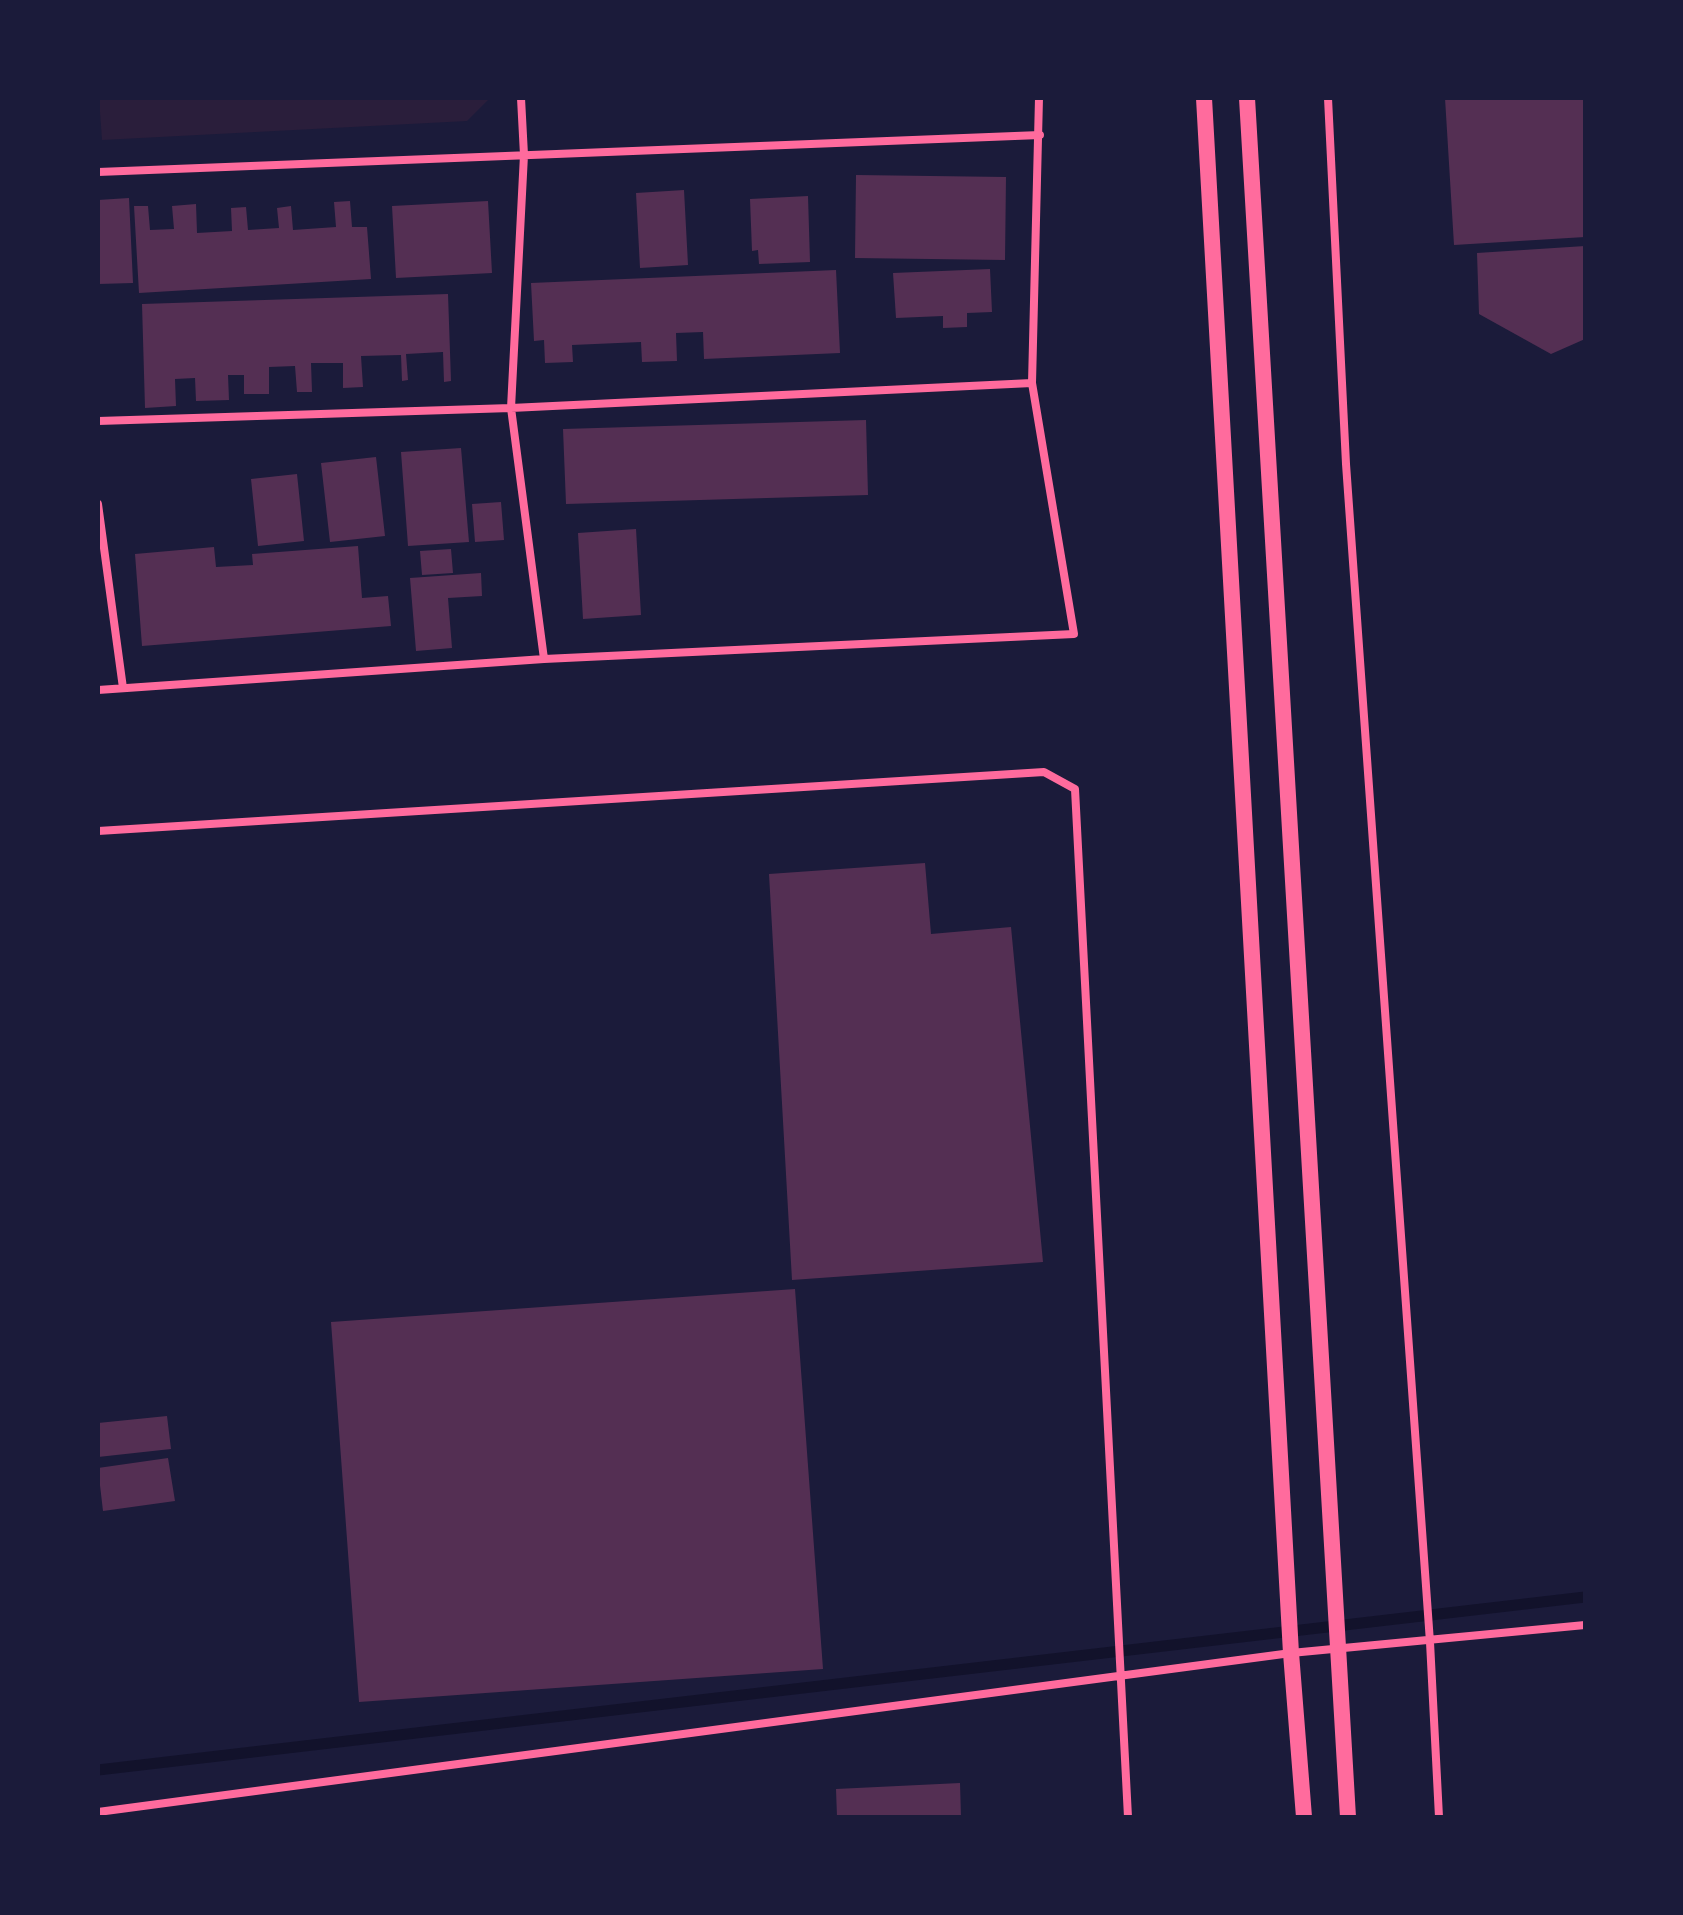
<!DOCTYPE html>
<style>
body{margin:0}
#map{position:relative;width:1683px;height:1915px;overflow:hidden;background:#1b1b3a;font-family:Arial,sans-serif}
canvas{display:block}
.frame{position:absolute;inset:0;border:100px solid #1b1b3a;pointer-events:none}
</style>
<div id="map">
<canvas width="1683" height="1915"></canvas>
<div class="frame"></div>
</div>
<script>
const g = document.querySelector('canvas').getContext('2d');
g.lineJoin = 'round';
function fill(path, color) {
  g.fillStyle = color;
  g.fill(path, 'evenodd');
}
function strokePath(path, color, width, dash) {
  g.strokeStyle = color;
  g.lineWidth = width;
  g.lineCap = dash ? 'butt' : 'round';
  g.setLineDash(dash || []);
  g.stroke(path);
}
fill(new Path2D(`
 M99,98H490L467,121L102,140Z`), '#2a1e3b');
strokePath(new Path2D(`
 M98,1770L1585,1597`), '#12122b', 11);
fill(new Path2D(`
 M1445,98H1585V237L1454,245Z
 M856,175L1006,177L1005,260L855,258Z
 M684,190L688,265L640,268L636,193Z
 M808,196L810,262L759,264L758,250L752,251L750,199Z
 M129,198L133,283L98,284V200Z
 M350,201L352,227H367L371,279L139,293L134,206H148L150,230L174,229L172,206L196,204L197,233L232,231L231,208L246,207L248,230L279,228L277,208L291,206L293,230L336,227L334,202Z
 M488,201L492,273L396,278L392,206Z
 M1585,246V339L1551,354L1479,314L1477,253Z
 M990,269L992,312L967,313V327L943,328V316L896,318L893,273Z
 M836,270L840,353L704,359L703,332L676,333L677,361L642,362L641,342L572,345L573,362L545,363L544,340L534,341L531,283Z
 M448,294L451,381L444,382L443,352L406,354L408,380L402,381L401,355L361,356L363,387L343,388V363H311L312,392H297L295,366L269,367V394H244V375H228L229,400L196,401L195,378L175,379L176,406L145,408L142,304Z
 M866,420L868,495L566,504L563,429Z
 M461,448L469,542L408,546L401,452Z
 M376,457L385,536L330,542L321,463Z
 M297,474L304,541L258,546L251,479Z
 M501,502L504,540L475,542L472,504Z
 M636,529L641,615L583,619L578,533Z
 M358,546L362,598L388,596L391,626L142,646L135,554L214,547L216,567L253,565L252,554Z
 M451,549L453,573L422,575L420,551Z
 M481,573L482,596L448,598L452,648L416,651L410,578Z
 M925,863L931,934L1011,927L1043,1262L792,1280L769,874Z
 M795,1289L823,1669L359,1702L331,1322Z
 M167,1416L171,1449L98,1457V1423Z
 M168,1458L175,1501L103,1511L98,1468Z
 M960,1783L961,1817H837L836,1789Z`), '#542f53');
strokePath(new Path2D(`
 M521,98L524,155L511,408L544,659
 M1328,98L1346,464L1430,1642L1439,1817
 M98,172L1040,135
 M98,421L511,408L1032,383
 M98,504L123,688
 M98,690L544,659L1074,634L1032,383L1039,98
 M98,831L1044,772L1075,789L1128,1817
 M98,1812L1291,1653L1585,1625`), '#ff6b9d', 8);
strokePath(new Path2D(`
 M1204,98L1291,1653L1304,1817
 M1247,98L1348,1817`), '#ff6b9d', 16);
</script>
